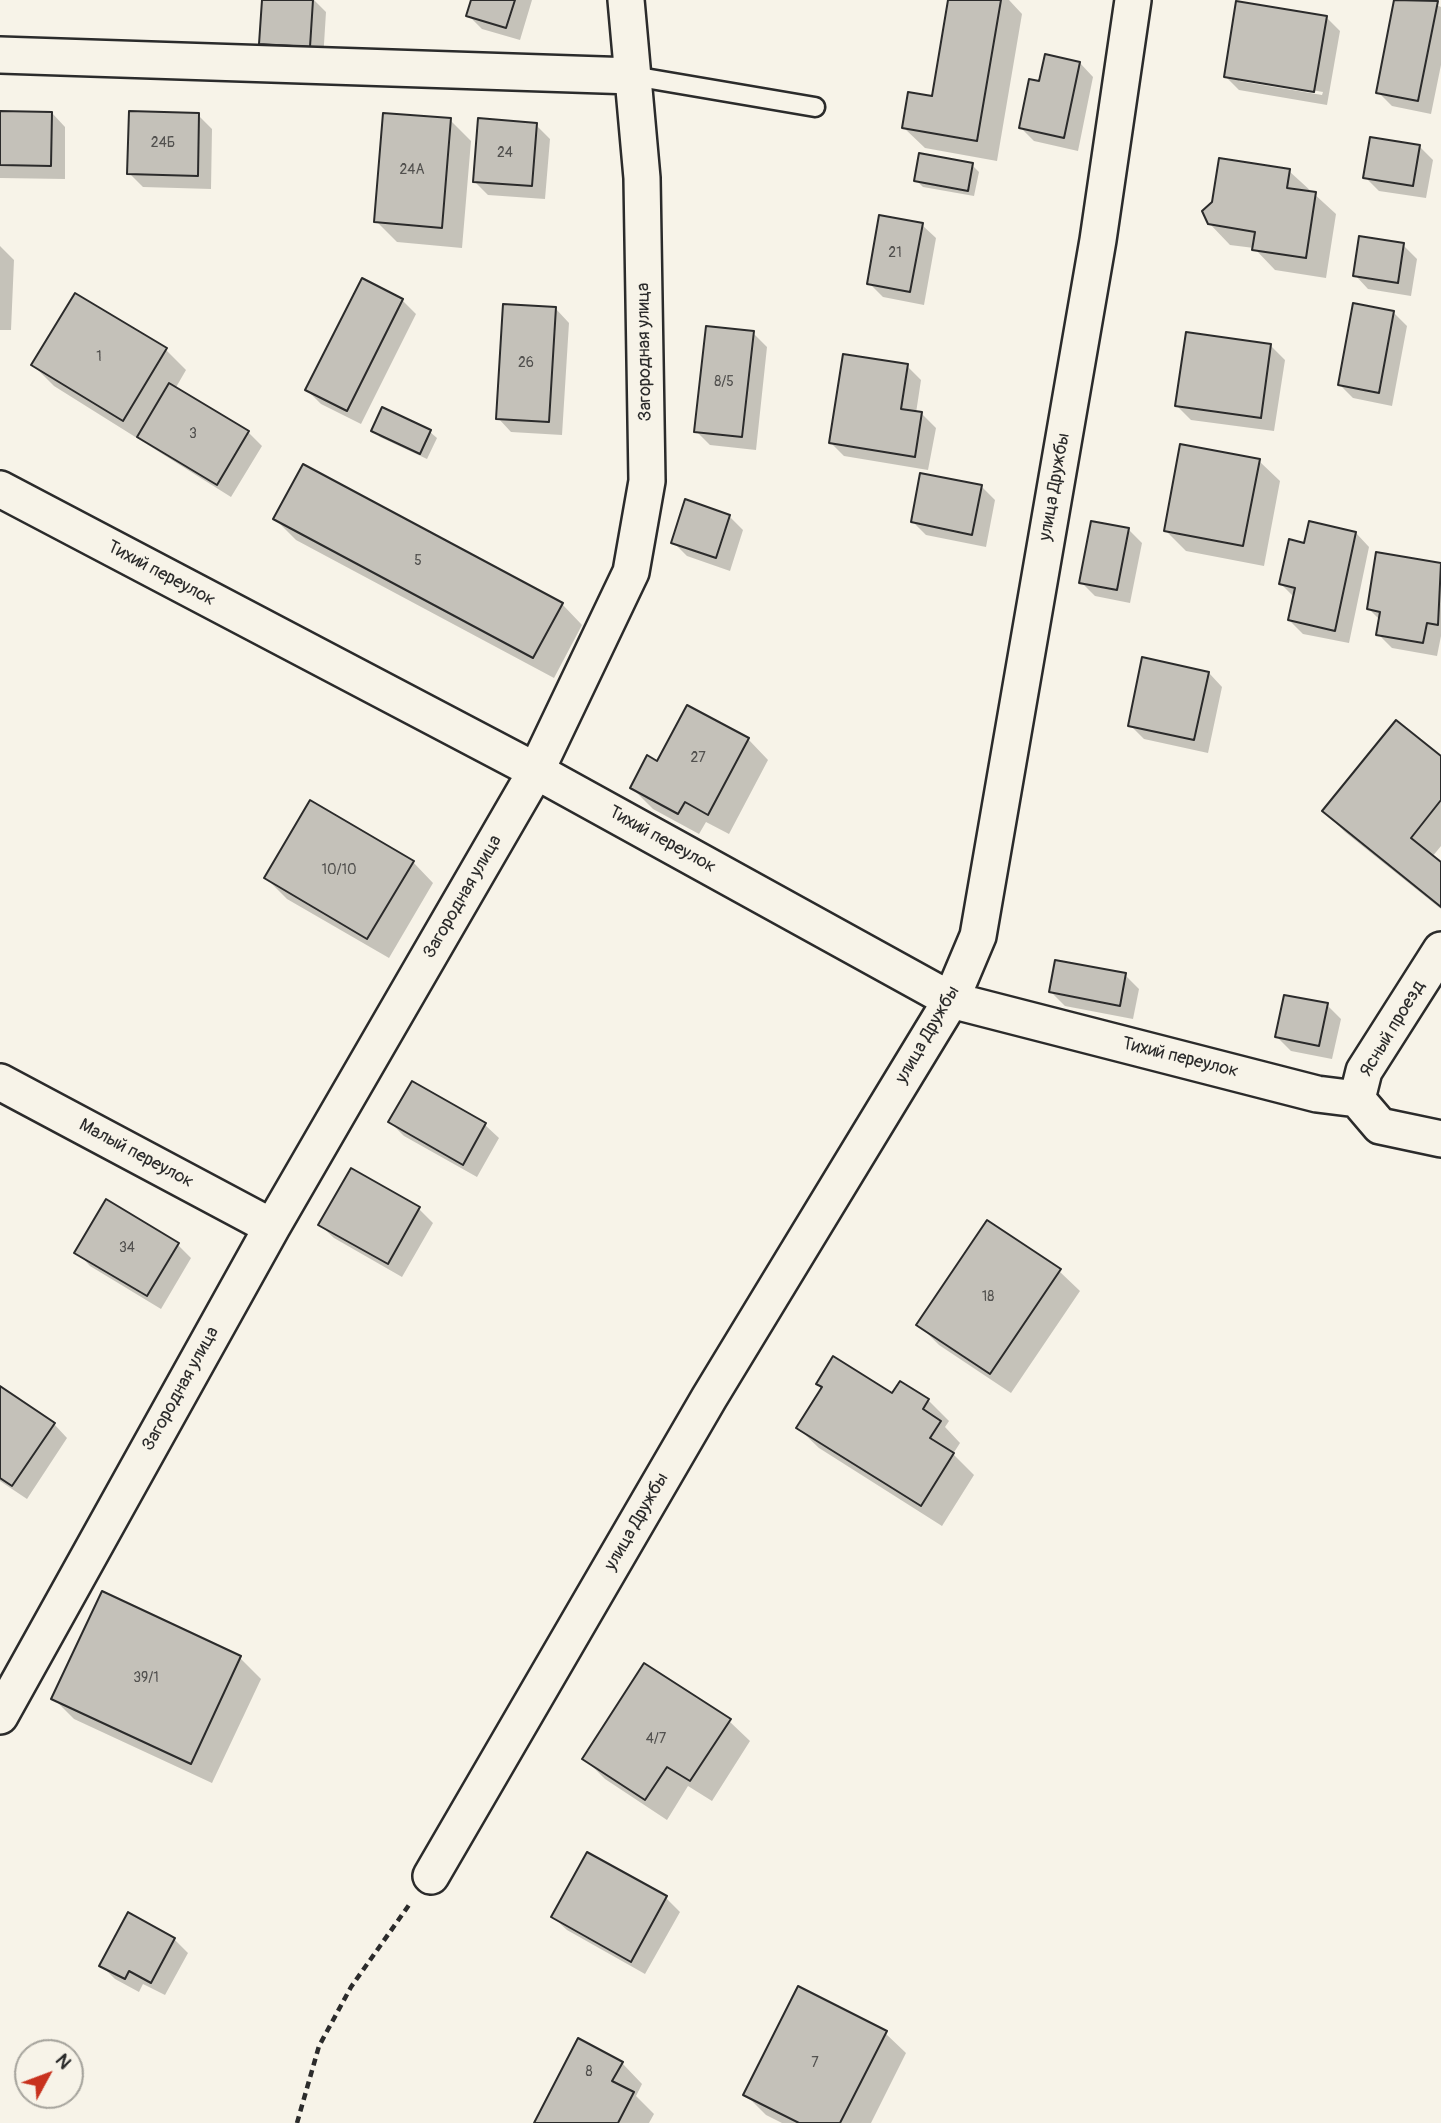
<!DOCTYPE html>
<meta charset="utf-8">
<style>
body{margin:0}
#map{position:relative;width:1441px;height:2123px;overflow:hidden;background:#f7f3e8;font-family:Pangolin,sans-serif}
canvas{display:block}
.north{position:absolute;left:14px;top:2039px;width:70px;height:70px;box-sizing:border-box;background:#f7f3e8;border:2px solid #a5a39c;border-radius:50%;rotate:49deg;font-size:19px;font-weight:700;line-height:28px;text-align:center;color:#2b2b2b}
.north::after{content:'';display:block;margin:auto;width:24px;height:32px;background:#c8321e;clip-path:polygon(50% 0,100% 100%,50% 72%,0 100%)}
</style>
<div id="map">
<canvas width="1441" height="2123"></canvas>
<div class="north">N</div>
</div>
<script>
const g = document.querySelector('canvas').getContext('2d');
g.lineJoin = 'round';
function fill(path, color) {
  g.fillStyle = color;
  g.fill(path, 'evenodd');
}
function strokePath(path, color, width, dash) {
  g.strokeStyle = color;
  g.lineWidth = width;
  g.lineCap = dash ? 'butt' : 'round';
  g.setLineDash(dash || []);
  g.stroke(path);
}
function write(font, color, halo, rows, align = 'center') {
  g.font = font + ' Pangolin,sans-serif';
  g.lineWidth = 6;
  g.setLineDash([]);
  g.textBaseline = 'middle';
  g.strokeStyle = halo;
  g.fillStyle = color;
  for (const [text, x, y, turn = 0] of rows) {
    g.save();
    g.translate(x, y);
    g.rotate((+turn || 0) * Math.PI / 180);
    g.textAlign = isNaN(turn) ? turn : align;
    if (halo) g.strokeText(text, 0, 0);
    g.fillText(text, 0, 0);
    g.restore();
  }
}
fill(new Path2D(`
 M264,0H314L326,12L323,60L275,57L261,43Z
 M472,0H532L520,40L482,29L468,15Z
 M950,0H1009L1022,14L997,161L925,148L904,128L933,98Z
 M1396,0H1426L1441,7V65L1431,114L1392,106L1378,92Z
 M1326,17L1340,31L1327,105L1239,90L1225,76ZM1239,78L1323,92L1322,95L1239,81Z
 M1080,63L1093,77L1078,151L1034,141L1020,127L1040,83Z
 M0,112L52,113L65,127V179L0,178Z
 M198,115L212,129L211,189L143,187L129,173Z
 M450,120L471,141L462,248L397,242L376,221Z
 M536,125L550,139L545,199L488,195L474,181Z
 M1419,146L1433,160L1426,198L1379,191L1365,177Z
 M972,165L979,172L974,196L923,187L916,180Z
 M1289,171L1336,214L1326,278L1275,270L1254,248L1230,245L1209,223Z
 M922,225L936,238L924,305L883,297L869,283Z
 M1403,245L1417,259L1411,296L1368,289L1355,275Z
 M0,246L14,260L11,330H0Z
 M402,300L416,314L361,424L321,404L307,390Z
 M556,309L569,323L562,435L511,432L498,418Z
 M1393,312L1407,326L1392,406L1353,398L1339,384Z
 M753,333L767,347L756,450L710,445L696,431Z
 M1271,346L1285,360L1274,431L1191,420L1177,406Z
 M166,350L186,370L175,389L248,432L262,446L231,497L54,386L33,365Z
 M907,366L921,380L916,413L922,414L936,428L928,470L844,456L830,442Z
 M373,430L430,432L437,438L427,459L380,437Z
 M1259,461L1280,481L1264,566L1186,551L1166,531Z
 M981,486L995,500L986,547L926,535L913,522Z
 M729,516L743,530L730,571L687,556L673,542Z
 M275,519L562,604L582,625L554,678L296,540Z
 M1128,529L1142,543L1130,603L1095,596L1081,582Z
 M1356,533L1369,547L1349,643L1303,634L1289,620L1294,597L1281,584L1306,545Z
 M1378,554L1441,565V636L1437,656L1392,648L1378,634L1381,621L1369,609Z
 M1209,673L1222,687L1208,753L1144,739L1130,725Z
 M748,739L768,760L729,834L706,822L699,834L653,809L632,788L658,763Z
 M1441,759V846L1432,857L1441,864V909L1345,832L1324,811Z
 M413,862L433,883L389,958L287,899L266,878Z
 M1125,975L1139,989L1133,1019L1065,1006L1051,992Z
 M1327,1005L1341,1019L1332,1059L1291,1051L1277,1037Z
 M412,1083L485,1125L499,1138L477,1177L404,1136L390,1122Z
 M419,1209L433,1223L402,1277L334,1238L320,1225Z
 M178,1245L191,1258L161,1309L90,1266L77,1252Z
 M1059,1271L1080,1291L1011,1393L939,1345L918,1324Z
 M818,1384L928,1400L949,1421L945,1427L960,1443L953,1454L974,1475L942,1526L819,1448L798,1428L823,1389Z
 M0,1388L54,1424L67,1438L27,1499L0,1481Z
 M103,1593L240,1658L261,1679L212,1783L74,1719L53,1698Z
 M729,1721L750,1741L712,1801L688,1786L667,1820L605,1779L584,1758Z
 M588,1854L666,1898L680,1912L645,1974L567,1930L553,1917Z
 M174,1939L188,1953L165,1995L143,1984L139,1992L115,1979L101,1965Z
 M885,2033L906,2053L871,2123H782L766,2115L745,2094Z
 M622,2063L642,2084L636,2096L654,2114L649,2123H536Z`), '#0003');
const building = new Path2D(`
 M262,0H313L310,47L259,44Z
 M471,0H515L506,28L466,16Z
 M948,0H1001L977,141L902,128L908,92L932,96Z
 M1394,0L1438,1L1418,101L1376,93Z
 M1236,1L1327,16L1314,92L1224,77Z
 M1045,54L1080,62L1064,138L1019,128L1029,79L1039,81Z
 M0,111L52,112L51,166L0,165Z
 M129,111L199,113L198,176L127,174Z
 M383,113L451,118L442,228L374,222Z
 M478,118L537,123L532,186L473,182Z
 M1370,137L1420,145L1413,186L1363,178Z
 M919,153L973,163L968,191L914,181Z
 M1219,158L1290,169L1287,188L1316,192L1306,258L1252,250L1255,232L1208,224L1202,211L1212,202Z
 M879,215L923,223L910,292L867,284Z
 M1359,236L1404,243L1398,283L1353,276Z
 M362,278L403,299L347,411L305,390Z
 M75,293L167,348L123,421L31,365Z
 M1353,303L1394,311L1379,393L1338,385Z
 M503,304L556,307L549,422L496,419Z
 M706,326L754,331L742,437L694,432Z
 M1186,332L1271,344L1261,418L1175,406Z
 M843,354L908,364L901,409L922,412L915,457L829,443Z
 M169,383L249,431L217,485L137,437Z
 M382,407L431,430L420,454L371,431Z
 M1180,444L1260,459L1243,546L1164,531Z
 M303,464L563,603L533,658L273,519Z
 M920,473L982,485L972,535L911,522Z
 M685,499L730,515L716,558L671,543Z
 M1091,521L1129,528L1117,590L1079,583Z
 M1309,521L1356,532L1335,631L1288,620L1295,588L1279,584L1289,539L1304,543Z
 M1376,552L1441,563L1438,625L1427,623L1423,643L1376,635L1380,612L1367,609Z
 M1142,657L1209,672L1194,740L1128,726Z
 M687,705L749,738L708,815L685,802L678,814L630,788L647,755L657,761Z
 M1396,720L1441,756V800L1411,838L1441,862V907L1322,811Z
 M310,800L414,861L367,939L264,878Z
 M1055,960L1126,973L1120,1006L1049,992Z
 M1284,995L1328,1003L1319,1046L1275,1037Z
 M412,1081L486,1123L463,1165L388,1122Z
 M351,1168L420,1207L388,1264L318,1225Z
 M106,1199L179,1243L147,1296L74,1253Z
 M987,1220L1061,1269L990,1374L916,1325Z
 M833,1356L892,1393L900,1381L929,1399L923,1409L941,1421L930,1438L954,1453L921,1506L796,1428L822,1387L816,1384Z
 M0,1386L55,1423L12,1486L0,1478Z
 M102,1591L241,1656L191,1764L51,1699Z
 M644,1663L731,1719L690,1781L667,1767L645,1800L582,1759Z
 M587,1852L667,1896L631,1962L551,1917Z
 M128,1912L175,1938L151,1983L129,1971L125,1979L99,1966Z
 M798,1986L887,2031L840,2123H799L743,2095Z
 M578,2038L623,2062L612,2081L634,2092L618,2123H534Z`);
fill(building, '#c4c1b9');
strokePath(building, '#2b2b2b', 2);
const service = new Path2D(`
 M633,76L815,107`);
const minor = new Path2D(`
 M0,55L633,76
 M0,489L536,771L951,1000L1317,1094L1357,1099
 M1441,950L1364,1071L1357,1099L1380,1126L1441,1139
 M0,1082L272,1227
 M0,1716L272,1227L536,771L631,572L647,481L642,178L626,0
 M431,1876L709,1398L951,1000L978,936L1098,240L1133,0`);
strokePath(service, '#2b2b2b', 23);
strokePath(minor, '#2b2b2b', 40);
strokePath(new Path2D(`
 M297,2123L319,2046L351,1987L409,1905`), '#2b2b2b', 4.5, [7, 5]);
strokePath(service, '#f7f3e8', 18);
strokePath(minor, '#f7f3e8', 35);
write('14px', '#51504e', null, [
 ["24Б",163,143],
 ["24",505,153],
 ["24А",412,170],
 ["21",895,253],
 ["1",99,357],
 ["26",526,363],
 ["8/5",724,382],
 ["3",193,434],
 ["5",418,561],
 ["27",698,758],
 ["10/10",339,870],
 ["34",127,1248],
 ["18",988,1297],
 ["39/1",146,1678],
 ["4/7",656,1739],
 ["7",815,2063],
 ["8",589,2072]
]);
write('18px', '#2b2b2b', '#f7f3e8', [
 ["Загородная улица",645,352,-91],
 ["улица Дружбы",1055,487,-80],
 ["Тихий переулок",161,574,28],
 ["Тихий переулок",662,840,29],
 ["Загородная улица",463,897,-60],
 ["Ясный проезд",1393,1029,-59],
 ["улица Дружбы",928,1035,-60],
 ["Тихий переулок",1180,1058,14],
 ["Малый переулок",136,1154,28],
 ["Загородная улица",181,1389,-61],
 ["улица Дружбы",637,1522,-60]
]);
</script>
